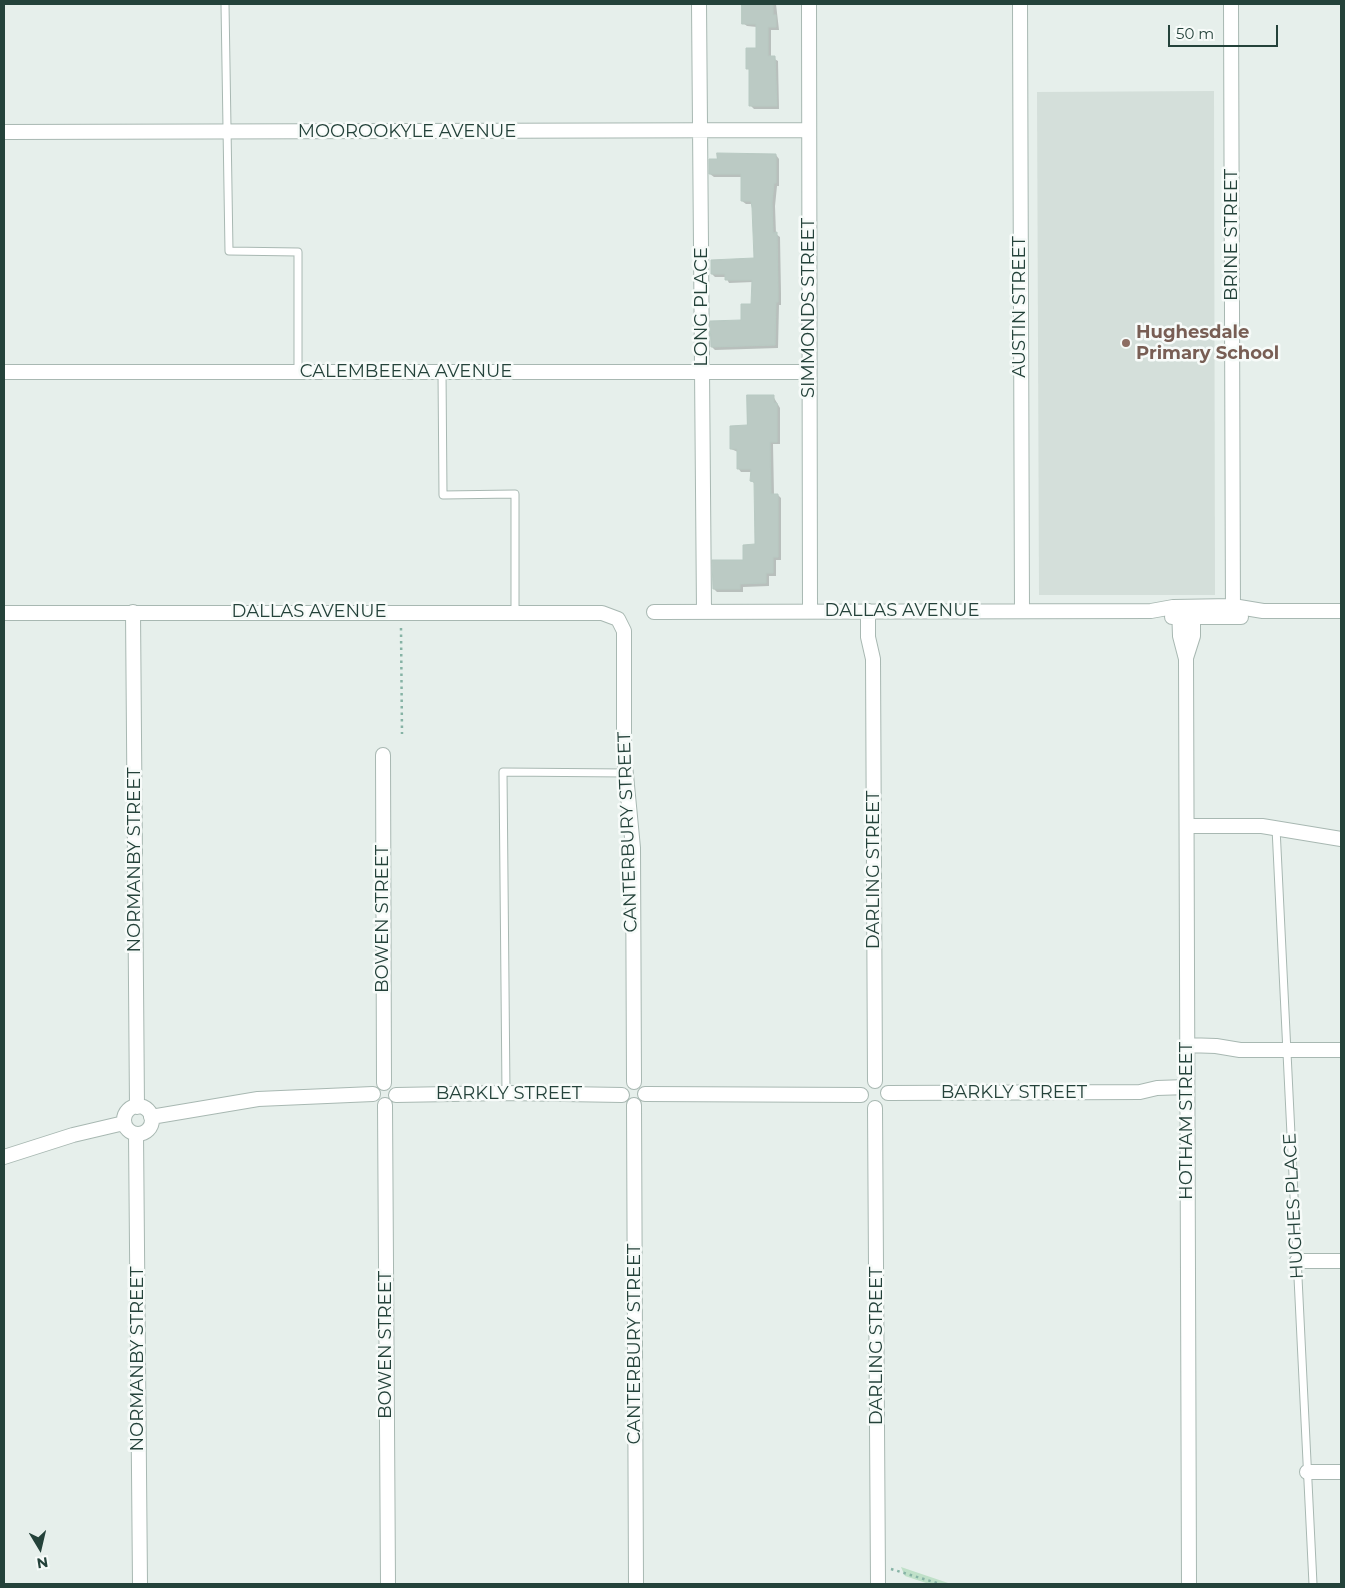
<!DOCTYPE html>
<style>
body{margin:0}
#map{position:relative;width:1345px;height:1588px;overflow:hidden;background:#e6efeb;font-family:Montserrat,sans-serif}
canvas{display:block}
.frame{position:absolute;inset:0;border:5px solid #24423a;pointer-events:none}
.north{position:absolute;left:15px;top:1523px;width:50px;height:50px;-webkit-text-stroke:4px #f7fbf9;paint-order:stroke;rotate:171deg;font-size:14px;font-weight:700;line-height:20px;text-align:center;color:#24423a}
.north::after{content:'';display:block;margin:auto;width:18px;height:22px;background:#24423a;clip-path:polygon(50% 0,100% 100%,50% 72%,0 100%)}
.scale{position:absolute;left:1168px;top:25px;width:110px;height:22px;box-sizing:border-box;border:2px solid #24423a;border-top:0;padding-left:6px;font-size:15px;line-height:18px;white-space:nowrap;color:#24423a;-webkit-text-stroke:4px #f7fbf9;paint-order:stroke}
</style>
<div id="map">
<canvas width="1345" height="1588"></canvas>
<div class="frame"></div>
<div class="north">N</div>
<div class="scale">50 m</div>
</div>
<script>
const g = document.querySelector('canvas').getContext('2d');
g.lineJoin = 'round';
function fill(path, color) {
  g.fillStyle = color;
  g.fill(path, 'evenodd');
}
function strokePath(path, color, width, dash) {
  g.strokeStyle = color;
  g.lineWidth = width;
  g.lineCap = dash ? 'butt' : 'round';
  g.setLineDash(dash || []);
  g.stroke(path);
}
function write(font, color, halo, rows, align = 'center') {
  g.font = font + ' Montserrat,sans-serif';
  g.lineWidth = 5;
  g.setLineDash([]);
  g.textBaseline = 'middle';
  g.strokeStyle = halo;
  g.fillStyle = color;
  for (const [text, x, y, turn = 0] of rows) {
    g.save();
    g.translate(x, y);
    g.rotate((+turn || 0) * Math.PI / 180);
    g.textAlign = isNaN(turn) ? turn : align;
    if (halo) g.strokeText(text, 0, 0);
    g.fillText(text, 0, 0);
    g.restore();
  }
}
fill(new Path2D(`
 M1214,91L1215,595H1039L1037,92Z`), '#d4dfda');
fill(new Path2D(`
 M901,1567L951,1584H929L905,1576Z`), '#bfe0c8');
fill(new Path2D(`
 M743,4H776L779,30H771V57L778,61L779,109H754L750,105V71L748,68L757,49V27L747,26L743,23Z
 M776,155L779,159V186H777L775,206L776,234L780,237L781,293V305H779L778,348L715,350L712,347L742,321L753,306V282L729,283L726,277H715L712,274L755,260L753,204H746L742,201L743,177H714L710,174Z
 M773,396L780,408V444H773L774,495H778L781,498V560H776V576H769V586L743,587V592H717L714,589L744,561L756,546V485L752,481V472H741L738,468V452L731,449Z`), '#0003');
const building = new Path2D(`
 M742,4H773V15H776V27H768V56H775L777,106H749V69H746V48H756V24H742Z
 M717,153L776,154V183H774L772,202L773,233L777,232L778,288V302H776L775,345L711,347L710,321L741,320V304H751L752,280H725V274H711V260L754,258L752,208L751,201H741V174H709V159H717Z
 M747,395H774V403H777V442H770L771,494H778V557H773V573H766V583L740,584V589H713L712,560H743V545L755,544L754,482L750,481L751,469H737V449H730V426L747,425Z`);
fill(building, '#bbcac4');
strokePath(building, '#b8c9c2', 1);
const service = new Path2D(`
 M225,4L229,251L298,252V372
 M442,372L443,495L515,494V612
 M1276,828L1313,1584
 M506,1093L503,772L626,773`);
const minor = new Path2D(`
 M699,4L704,611
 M809,4L810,611
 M1020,4L1022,611
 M1231,4L1233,617
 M4,132L809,130
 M4,372H809
 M1179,607L1180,636L1186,659L1189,1584
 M868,611V637L873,659L875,1081
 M133,612L137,1107
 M654,612L1151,611L1173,607L1233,606L1263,611H1341
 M4,613H602L618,619L624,631V754L633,848L634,1082
 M1172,617H1241
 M1186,658L1193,636V608
 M383,755L384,1083
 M1187,826H1262L1341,839
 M1186,1045L1216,1046L1240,1050H1341
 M888,1093L1140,1092L1157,1088L1187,1087
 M645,1094L861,1095
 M396,1095L506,1093L622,1095
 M385,1105L388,1584
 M634,1105L636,1584
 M124 1120a14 14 0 1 1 28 0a14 14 0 1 1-28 0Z
 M875,1108L878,1584
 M151,1117L258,1099L373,1094
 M136,1134L140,1584
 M4,1157L73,1135L124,1123
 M1297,1261H1341
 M1307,1472H1341`);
strokePath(service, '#a8b8b2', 9);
strokePath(minor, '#a8b8b2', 16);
strokePath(new Path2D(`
 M401,628L402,734
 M891,1569L940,1584`), '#86b3a5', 2.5, [2.5, 4]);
strokePath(service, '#fff', 7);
strokePath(minor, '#fff', 14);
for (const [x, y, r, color] of [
 [1126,343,5,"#8d6e63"]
]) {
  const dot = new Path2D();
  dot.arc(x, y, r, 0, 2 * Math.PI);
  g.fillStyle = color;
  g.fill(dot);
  strokePath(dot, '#f7fbf9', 2);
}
write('18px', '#24423a', '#f7fbf9', [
 ["MOOROOKYLE AVENUE",407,132],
 ["BRINE STREET",1232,235,-90],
 ["LONG PLACE",702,307,-90],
 ["AUSTIN STREET",1020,307,-90],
 ["SIMMONDS STREET",809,308,-90],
 ["CALEMBEENA AVENUE",406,372],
 ["DALLAS AVENUE",902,611],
 ["DALLAS AVENUE",309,612],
 ["CANTERBURY STREET",628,832,-92],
 ["NORMANBY STREET",135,860,-90],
 ["DARLING STREET",874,870,-90],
 ["BOWEN STREET",383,919,-90],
 ["BARKLY STREET",1014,1093],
 ["BARKLY STREET",509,1094],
 ["HOTHAM STREET",1187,1121,-90],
 ["HUGHES PLACE",1294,1206,-93],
 ["CANTERBURY STREET",635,1344,-90],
 ["BOWEN STREET",386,1345,-90],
 ["DARLING STREET",877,1346,-90],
 ["NORMANBY STREET",138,1359,-90]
]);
write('bold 18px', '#785e54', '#f7fbf9', [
 ["Hughesdale",1136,333],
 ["Primary School",1136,354]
], 'left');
</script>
